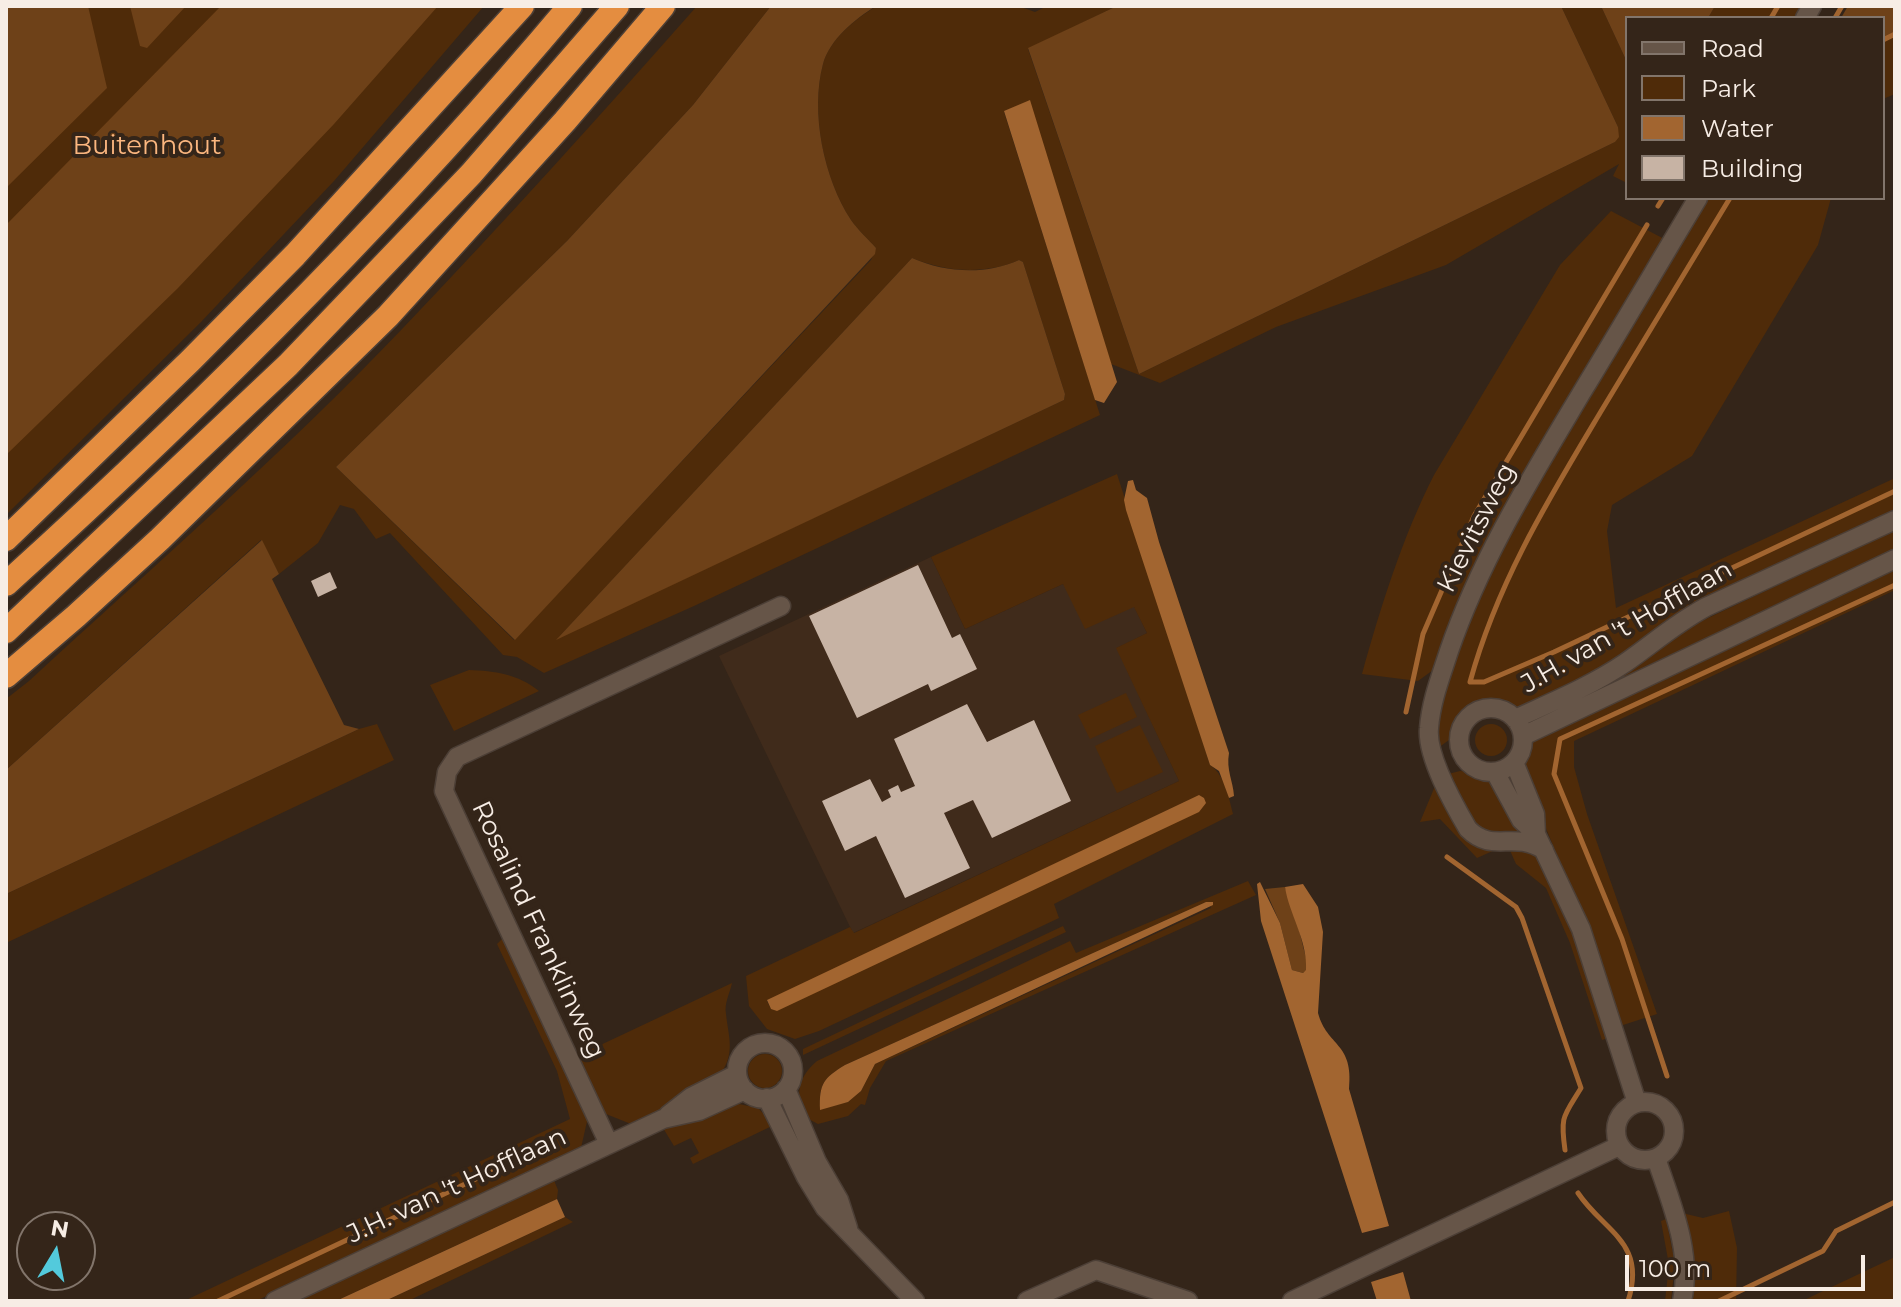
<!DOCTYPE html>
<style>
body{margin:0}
#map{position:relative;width:1901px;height:1307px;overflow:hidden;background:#342519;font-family:Montserrat,sans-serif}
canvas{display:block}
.frame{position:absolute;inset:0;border:8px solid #f7ede5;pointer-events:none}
.legend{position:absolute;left:1625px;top:16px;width:260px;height:184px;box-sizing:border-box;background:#342519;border:2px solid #82756b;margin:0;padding:10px 14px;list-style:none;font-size:24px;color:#f7ede5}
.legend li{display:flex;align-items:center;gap:16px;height:40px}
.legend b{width:40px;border:2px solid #82756b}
.north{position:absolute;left:16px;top:1211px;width:80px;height:80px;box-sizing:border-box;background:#342519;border:2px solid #82756b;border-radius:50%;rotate:10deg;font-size:22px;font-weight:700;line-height:32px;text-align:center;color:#f7ede5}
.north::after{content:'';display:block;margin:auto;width:28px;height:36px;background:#53cadc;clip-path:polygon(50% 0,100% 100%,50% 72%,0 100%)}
.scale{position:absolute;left:1625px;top:1255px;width:240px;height:36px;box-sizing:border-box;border:4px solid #f7ede5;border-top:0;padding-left:10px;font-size:24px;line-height:28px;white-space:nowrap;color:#f7ede5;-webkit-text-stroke:6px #342519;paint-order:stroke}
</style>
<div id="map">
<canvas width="1901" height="1307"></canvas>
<div class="frame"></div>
<ul class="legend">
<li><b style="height:10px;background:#665548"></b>Road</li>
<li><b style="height:22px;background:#4f2b09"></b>Park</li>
<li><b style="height:22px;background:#a26530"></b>Water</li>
<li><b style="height:22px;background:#c7b3a4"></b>Building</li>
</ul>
<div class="north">N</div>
<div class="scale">100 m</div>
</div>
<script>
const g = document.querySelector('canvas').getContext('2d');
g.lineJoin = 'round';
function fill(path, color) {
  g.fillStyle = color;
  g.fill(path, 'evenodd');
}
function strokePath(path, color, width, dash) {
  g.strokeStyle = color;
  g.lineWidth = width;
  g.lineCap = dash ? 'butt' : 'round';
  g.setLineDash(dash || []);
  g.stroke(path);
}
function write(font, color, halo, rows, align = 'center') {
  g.font = font + ' Montserrat,sans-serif';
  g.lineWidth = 8;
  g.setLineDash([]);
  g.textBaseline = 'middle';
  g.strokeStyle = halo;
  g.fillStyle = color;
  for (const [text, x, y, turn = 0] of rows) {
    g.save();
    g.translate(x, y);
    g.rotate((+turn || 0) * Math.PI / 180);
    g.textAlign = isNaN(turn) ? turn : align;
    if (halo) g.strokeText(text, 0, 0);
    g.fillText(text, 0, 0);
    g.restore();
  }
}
fill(new Path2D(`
 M931,557L965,629L1063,584L1134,606L1147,633L1117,648L1179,781L853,933L719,656Z`), '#402b1b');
fill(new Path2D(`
 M6,6H484L334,181L201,322L6,515Z
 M697,6H771L693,105L567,241L336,467L514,640L871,260L876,248C868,239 858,230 851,220C824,179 810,112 823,64C830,39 855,19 877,6H1018L1035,12L1047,6H1117L1028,49L1139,374L1615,142L1618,127L1561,6H1601L1627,62V183L1613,176L1619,164L1446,265L1276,327L1160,383L1111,364L1029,101L1004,112L1100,415L694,606L544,673L517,657L503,655L390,533L376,539L354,509L340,505L318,543L279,574L261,540L6,770V699L29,681C155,565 285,452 403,328C503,223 601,115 697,6ZM912,258C946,272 985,275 1019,260L1023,262L1065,394L1064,400L558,638Z
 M1715,6H1807L1800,18H1708Z
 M1895,36V94L1883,99V42Z
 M1703,198H1831L1818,245L1692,456L1612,505L1607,531L1616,608L1895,478V512L1668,619L1633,652L1525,709L1490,701L1472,706L1460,717L1449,740L1438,748L1434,742L1441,695L1481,579Z
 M1611,211L1668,241L1440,665L1418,681L1362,674C1381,606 1402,538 1434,475L1560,265Z
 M1117,474L1210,765C1224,774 1229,797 1233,814L1054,904L1059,918L819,1031L795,1039L767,1029L749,1006L746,976L850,927L854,933L1179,781L1116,648L1147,633L1134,607L1085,629L1063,584L965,629L931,557ZM1199,795L771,1009L767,1001L1193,798Z
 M1895,530V553L1551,715L1548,709L1674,634Z
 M1895,563V590L1574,741V767L1587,814L1657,1014L1620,1026L1587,928L1524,775C1523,760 1527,748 1537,736Z
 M469,670C495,671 518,674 539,691L454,731L430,685Z
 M1126,693L1137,717L1090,739L1078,715Z
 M1475 740a16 16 0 1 1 32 0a16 16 0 1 1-32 0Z
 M377,724L394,760L6,943V894L359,729Z
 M1140,725L1163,772L1117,793L1095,746Z
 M1460,771L1472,772L1492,779L1523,833L1492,837L1471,822L1448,774Z
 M1438,779L1495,850L1477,858L1440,819L1420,822Z
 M1508,846L1533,851L1540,862L1574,938L1608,1038L1602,1040L1570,943L1546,888L1516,864Z
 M1248,881L1256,895L886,1061L870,1088L865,1105L861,1104L848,1116L818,1124L801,1115C797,1092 798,1077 817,1061L1070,941L1076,953ZM1206,902H1209L1211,908L875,1064L861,1091L848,1102L820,1109C819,1083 824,1078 845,1065Z
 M1063,926L1066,932L803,1055V1049Z
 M503,938L588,1117L581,1148L256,1301H184L570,1119L557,1071L497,944Z
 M732,983C730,993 724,1003 726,1014C728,1034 735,1051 723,1070L658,1111L631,1124L601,1112L575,1057Z
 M748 1071a17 17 0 1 1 34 0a17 17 0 1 1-34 0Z
 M734,1103L758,1108L774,1125L693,1164L690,1158L699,1153L691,1138L674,1146L663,1128Z
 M553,1178L558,1190L557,1199L336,1301H293Z
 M1729,1211L1737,1248L1736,1301H1693L1694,1259L1682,1213L1703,1218Z
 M565,1217L573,1222L408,1301H385Z
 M1666,1219L1675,1263L1671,1301H1665L1669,1265L1661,1221Z
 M1895,1257V1301H1802Z`), '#4f2b09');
fill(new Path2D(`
 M6,6H88L107,88L6,188Z
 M130,6H186L147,48L140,46Z
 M221,6H438L334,124L178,288L6,455V225Z
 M771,6H876C855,19 830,39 823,64C810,112 824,179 851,220C858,230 868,239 876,248L875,254L515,640L336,467L567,241L693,105Z
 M1117,6H1561L1618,127L1619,137L1615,142L1139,374L1028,48Z
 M1601,6H1715L1708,18H1627V62Z
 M1848,6H1895V36L1883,42V18H1841Z
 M912,258C946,273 986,275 1019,260L1023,262L1065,394L1064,400L556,640Z
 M262,540L279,574L272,579L344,725L359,729L6,894V770Z
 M1285,887L1296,918L1307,962V970L1303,973L1292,970L1280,923L1265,889Z`), '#6e4118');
fill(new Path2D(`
 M1030,100L1117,382L1104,403L1095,400L1004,111Z
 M1133,480L1136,490L1147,498L1159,542L1229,753C1226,770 1233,781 1234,796L1229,798L1219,771L1210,765L1126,510L1124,500L1128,481Z
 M1199,795L1204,798L1206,803L1199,812L777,1011L771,1009L767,1000Z
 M1260,882L1280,923L1292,970L1303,973L1306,970C1308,941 1289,914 1285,887L1303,884L1318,907L1323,932L1318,1013C1327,1047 1354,1042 1349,1089L1389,1226L1362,1233L1261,921L1257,884Z
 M1206,902H1213V905L875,1064L861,1091L848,1102L820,1110C819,1083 824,1078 845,1065Z
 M557,1199L565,1217L385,1301H336Z
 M1403,1272L1411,1301H1377L1371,1282Z`), '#a26530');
strokePath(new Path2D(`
 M1771,18L1778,6
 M1835,18L1842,6
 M1883,40L1895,34
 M1730,198C1687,270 1643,341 1600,413C1548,500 1497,583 1470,682H1484L1554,652L1895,491
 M1658,206L1663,198
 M1406,712L1423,634L1474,516L1647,225
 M1447,857L1516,907L1522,918L1581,1088C1564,1116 1560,1115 1565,1150
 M1667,1076L1622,939L1554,774L1560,739L1895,585
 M1578,1193C1604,1232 1647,1242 1628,1301
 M218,1301L501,1167
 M1719,1301L1823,1251L1836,1231L1895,1202`), '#a26530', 5);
fill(new Path2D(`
 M918,565L952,638L960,634L977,669L931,691L928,684L857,718L809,616Z
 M330,572L337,588L318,597L311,581Z
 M967,704L987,742L1034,720L1071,801L992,838L973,800L944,813L970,868L905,898L876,836L845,851L822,801L870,779L882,802L891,797L888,790L898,785L901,792L915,786L894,739Z`), '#c7b3a4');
const minor = new Path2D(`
 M1805,18L1812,6
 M1459 740a32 32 0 1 1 64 0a32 32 0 1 1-64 0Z
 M1515,719C1552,702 1591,686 1625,663C1654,643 1673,625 1706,607L1895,520
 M1523,736L1895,559
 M1514,762L1535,814L1536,834
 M1495,772L1521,820L1536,834L1581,929L1637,1103
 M1544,850C1513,830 1493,854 1468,829C1454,805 1426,756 1429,728C1431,701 1441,676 1449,651C1481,558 1532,476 1582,392C1621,328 1659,263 1698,198
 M737 1071a28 28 0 1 1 56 0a28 28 0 1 1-56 0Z
 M786,1089L817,1162L839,1200L848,1228
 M767,1098L806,1177L825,1208L915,1301
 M1616 1131a29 29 0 1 1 58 0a29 29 0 1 1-58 0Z
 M668,1115L691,1097L737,1074
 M609,1144L444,791L447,772L457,757L781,606
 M1656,1158C1671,1203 1693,1253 1682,1301
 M275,1301L663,1119L699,1111L745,1090
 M1027,1301L1096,1270L1188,1301
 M1292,1301L1619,1146`);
const highway = new Path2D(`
 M6,539L190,361L295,255L522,6
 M6,584C205,404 397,212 570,6
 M6,631L288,365L471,174L617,6
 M6,676L76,616L160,539L388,316L565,121L663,6`);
strokePath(minor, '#4c3f36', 21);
strokePath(highway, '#4c3f36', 27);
strokePath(minor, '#665548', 18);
strokePath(highway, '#e48d40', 24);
write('26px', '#fbb67f', '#342519', [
 ["Buitenhout",147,146]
]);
write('26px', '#f7ede5', '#342519', [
 ["Kievitsweg",1477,528,-63],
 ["J.H. van 't Hofflaan",1627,627,-30],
 ["Rosalind Franklinweg",538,930,65],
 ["J.H. van 't Hofflaan",457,1186,-25]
]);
</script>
